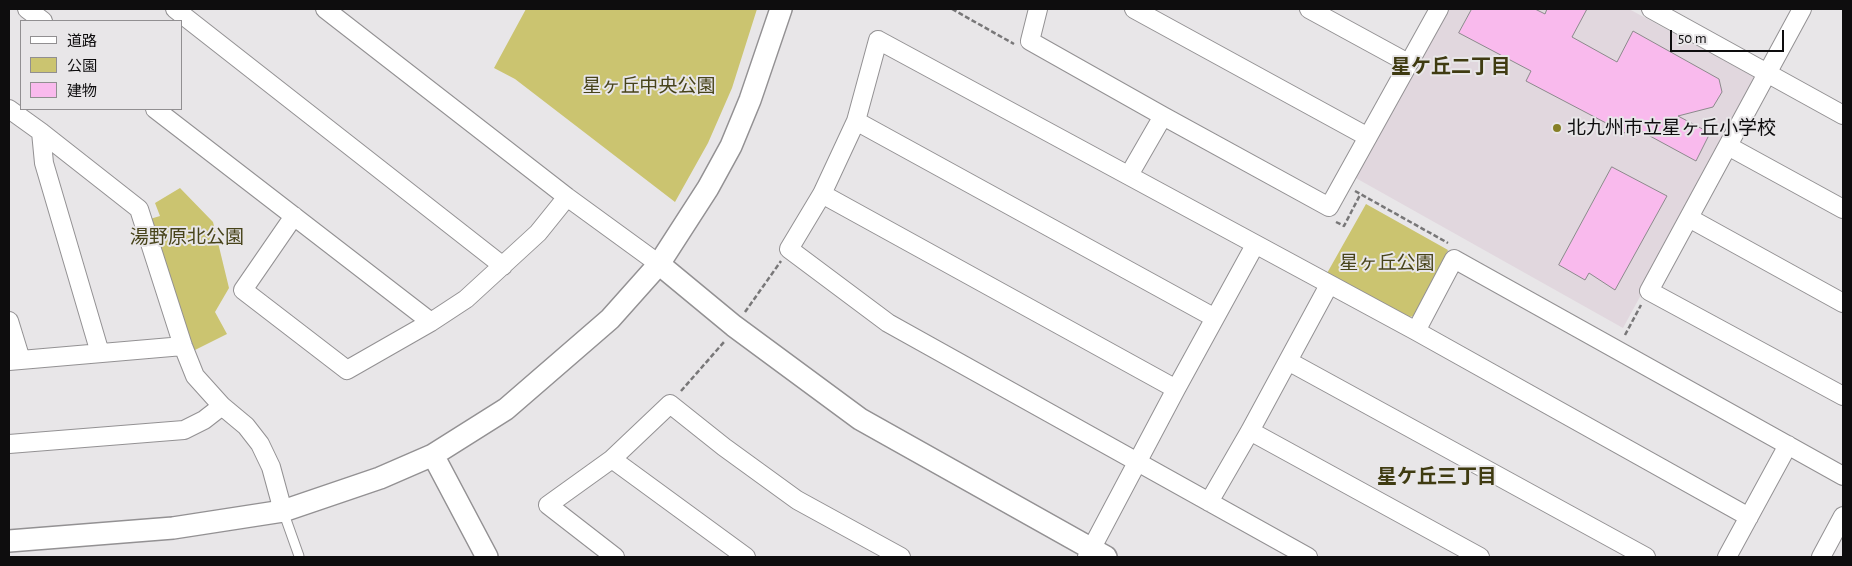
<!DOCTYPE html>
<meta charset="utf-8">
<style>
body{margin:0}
#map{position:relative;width:1852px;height:566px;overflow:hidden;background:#e8e6e8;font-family:"Alegreya Sans","Noto Sans JP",sans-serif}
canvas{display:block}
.frame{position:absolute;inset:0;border:10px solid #0e0d0e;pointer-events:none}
.legend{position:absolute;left:20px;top:20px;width:162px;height:90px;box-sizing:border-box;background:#e8e6e8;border:1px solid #918f91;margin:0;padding:6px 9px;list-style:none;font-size:15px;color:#0e0d0e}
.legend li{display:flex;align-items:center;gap:10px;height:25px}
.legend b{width:25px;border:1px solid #918f91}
.scale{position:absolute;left:1670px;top:30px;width:114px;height:22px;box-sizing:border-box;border:2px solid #0e0d0e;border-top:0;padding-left:6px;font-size:15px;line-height:18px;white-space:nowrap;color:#0e0d0e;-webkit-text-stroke:4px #e8e6e8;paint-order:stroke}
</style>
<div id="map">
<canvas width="1852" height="566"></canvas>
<div class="frame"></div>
<ul class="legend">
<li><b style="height:6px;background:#fff"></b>道路</li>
<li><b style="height:14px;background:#cbc470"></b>公園</li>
<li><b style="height:14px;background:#f9baed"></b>建物</li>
</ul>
<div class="scale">50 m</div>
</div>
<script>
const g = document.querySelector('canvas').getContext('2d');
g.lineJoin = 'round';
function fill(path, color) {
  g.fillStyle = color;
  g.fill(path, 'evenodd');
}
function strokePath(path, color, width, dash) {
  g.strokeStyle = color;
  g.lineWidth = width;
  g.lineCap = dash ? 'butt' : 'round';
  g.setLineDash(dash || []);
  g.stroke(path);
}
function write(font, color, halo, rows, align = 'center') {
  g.font = font + ' "Alegreya Sans","Noto Sans JP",sans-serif';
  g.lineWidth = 4;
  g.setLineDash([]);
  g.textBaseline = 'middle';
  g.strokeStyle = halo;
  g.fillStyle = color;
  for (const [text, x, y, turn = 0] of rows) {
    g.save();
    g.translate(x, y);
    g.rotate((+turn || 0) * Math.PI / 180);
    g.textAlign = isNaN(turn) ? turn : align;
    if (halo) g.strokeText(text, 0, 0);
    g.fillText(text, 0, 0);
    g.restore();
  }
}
fill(new Path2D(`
 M1449,9H1629L1758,79L1623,328L1354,177Z`), '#e1d7de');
fill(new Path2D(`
 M526,9H757L732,88L708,143L675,202L515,79L494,68Z
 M180,188L213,222L229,288L215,312L227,334L195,350L187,337L150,219L160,216L155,203Z
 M1366,204L1448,250L1414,316L1405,318L1326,275Z`), '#cbc470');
const building = new Path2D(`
 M1472,9H1535L1545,14L1547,9H1587L1572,37L1617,62L1633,31L1719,79L1722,92L1713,107L1678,116L1710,133L1696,161L1626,123L1627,134L1526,81L1531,71L1459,33Z
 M1612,167L1667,196L1615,290L1589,273L1585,280L1559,265Z`);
fill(building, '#f9baed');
strokePath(building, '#8c8a8c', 1);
const service = new Path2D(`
 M283,511L299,556`);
const minor = new Path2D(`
 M27,9L43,21
 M175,9L503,266
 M325,9L567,197L659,264
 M1038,9L1030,41L1163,116L1329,207L1439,9
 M1134,9L1368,137
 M1309,9L1408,63
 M1651,9L1843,115
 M1802,9L1649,291L1843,396
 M9,109L41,132L139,209L183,346L195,376L222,406L246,426L260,444L271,467L283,511
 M155,109L431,322
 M856,121L1215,318
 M41,132L44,163L100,353
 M1728,146L1843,209
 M1129,175L1163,116
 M822,194L1176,389
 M294,216L243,290L347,370L431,322L466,299L538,233L567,197
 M1689,218L1843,303
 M9,321L21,360
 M1416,331L1454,259L1843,476
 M9,361L183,346
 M1288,361L1646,557
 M1250,431L1480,557
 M9,444L184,430L204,420L222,406
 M612,459L746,557
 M1209,502L1250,431L1329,285
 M615,557L548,505L612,459L670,404L724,447L797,500L901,557
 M1087,557L1176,389L1255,245
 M1308,557L888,323L789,249L822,194L856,121L878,40L1416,331L1749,517
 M1727,557L1788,445
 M1821,557L1843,516`);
const tertiary = new Path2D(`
 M659,264L734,326L860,419L1106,557
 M433,455L487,557
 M9,541L173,528L283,511L380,478L433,455L506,409L610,319L659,264L708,188L731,146L750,100L781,9`);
strokePath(service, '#939193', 11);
strokePath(minor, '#939193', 20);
strokePath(tertiary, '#939193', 24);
strokePath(new Path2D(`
 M952,9L1014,44
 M1355,191L1448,243
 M1336,222L1344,226L1360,195
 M745,312L781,261
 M1625,335L1641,305
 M681,391L724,342`), '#787778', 2.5, [5, 2.5]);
strokePath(service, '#fff', 9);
strokePath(minor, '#fff', 18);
strokePath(tertiary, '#fff', 21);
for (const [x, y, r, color] of [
 [1557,128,5,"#867f26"]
]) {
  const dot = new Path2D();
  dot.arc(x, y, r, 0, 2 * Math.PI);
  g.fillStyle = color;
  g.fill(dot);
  strokePath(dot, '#e8e6e8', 2);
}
write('19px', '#47431a', '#e8e6e8', [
 ["星ヶ丘中央公園",649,86],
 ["湯野原北公園",187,237],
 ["星ヶ丘公園",1387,263]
]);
write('19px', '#0e0d0e', '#e8e6e8', [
 ["北九州市立星ヶ丘小学校",1567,128]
], 'left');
write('bold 20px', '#3f3b11', '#e8e6e8', [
 ["星ケ丘二丁目",1451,67],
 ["星ケ丘三丁目",1437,477]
]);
</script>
